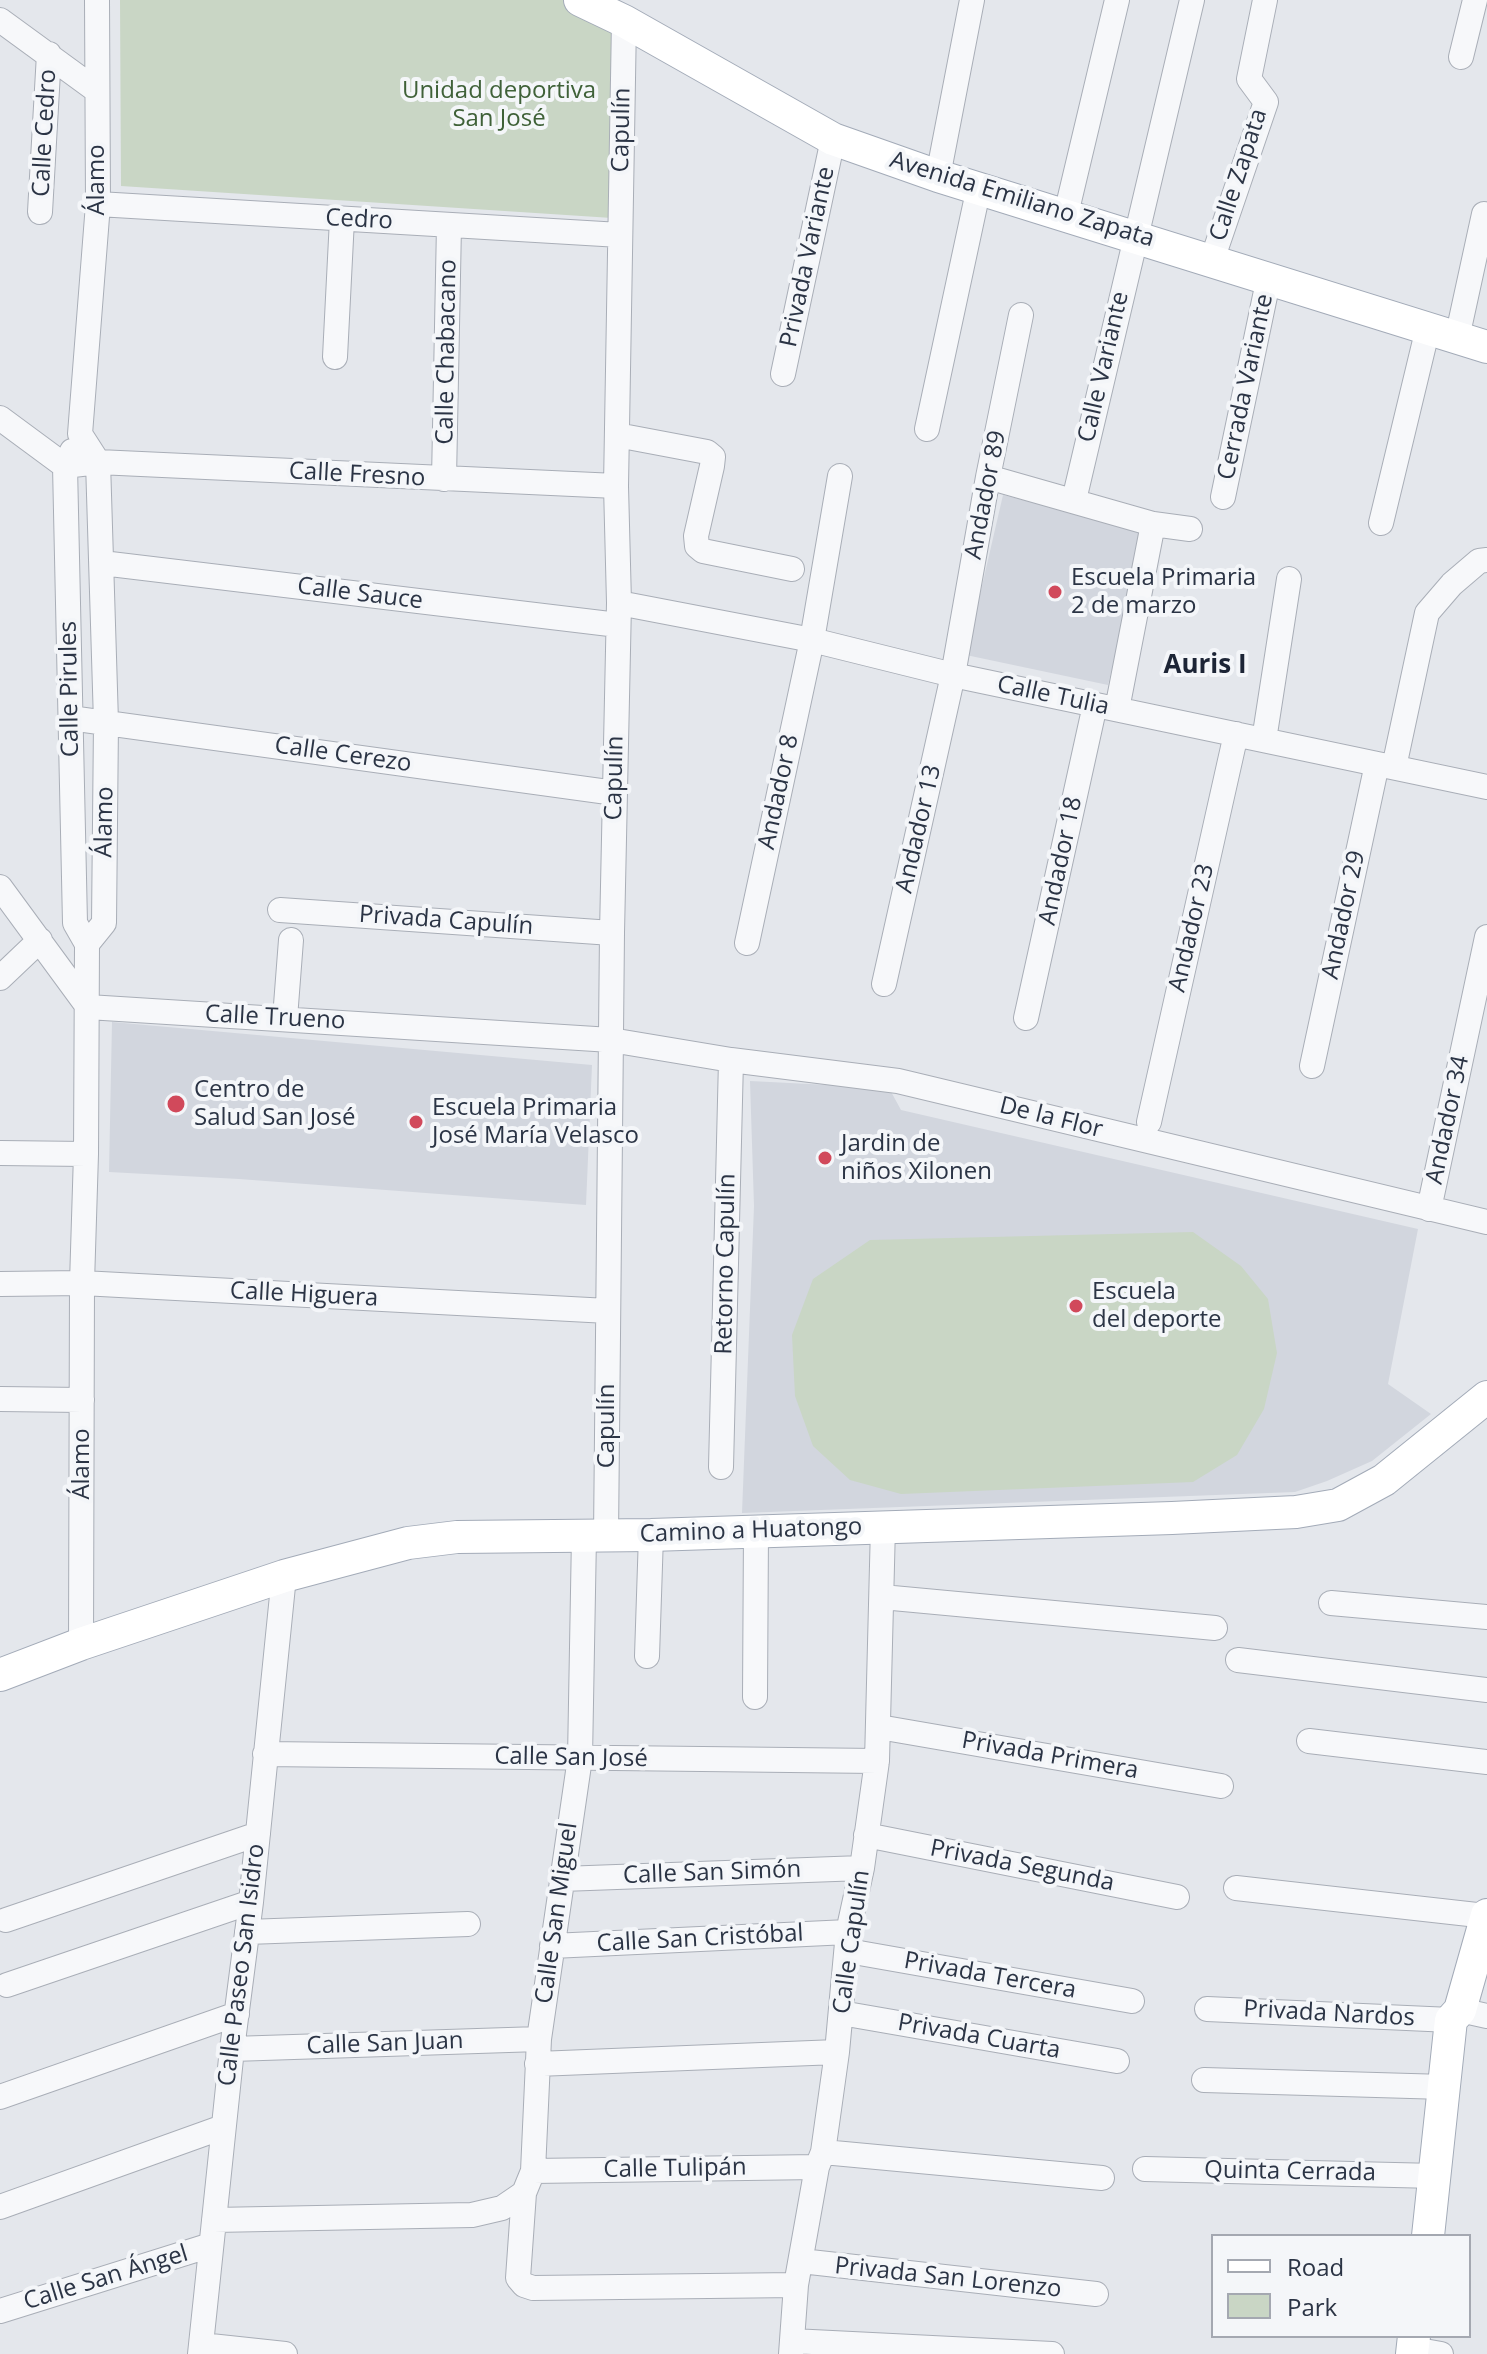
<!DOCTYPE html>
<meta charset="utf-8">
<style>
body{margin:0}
#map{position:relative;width:1487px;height:2354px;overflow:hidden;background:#e4e7ec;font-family:"Open Sans",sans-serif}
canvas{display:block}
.legend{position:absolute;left:1211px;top:2234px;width:260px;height:104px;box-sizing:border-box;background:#f4f6f9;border:2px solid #a4a8b1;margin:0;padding:10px 14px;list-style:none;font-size:24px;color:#2b3445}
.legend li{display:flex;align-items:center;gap:16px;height:40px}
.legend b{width:40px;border:2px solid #a4a8b1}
</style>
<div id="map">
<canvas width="1487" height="2354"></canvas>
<ul class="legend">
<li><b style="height:10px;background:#fff"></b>Road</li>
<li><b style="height:22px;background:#c9d6c5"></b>Park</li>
</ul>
</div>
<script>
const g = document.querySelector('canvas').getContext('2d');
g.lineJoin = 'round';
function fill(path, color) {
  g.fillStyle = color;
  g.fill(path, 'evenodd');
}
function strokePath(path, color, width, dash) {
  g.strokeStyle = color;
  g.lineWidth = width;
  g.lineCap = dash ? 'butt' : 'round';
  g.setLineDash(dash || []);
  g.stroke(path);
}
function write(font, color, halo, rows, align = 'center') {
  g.font = font + ' "Open Sans",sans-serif';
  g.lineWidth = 8;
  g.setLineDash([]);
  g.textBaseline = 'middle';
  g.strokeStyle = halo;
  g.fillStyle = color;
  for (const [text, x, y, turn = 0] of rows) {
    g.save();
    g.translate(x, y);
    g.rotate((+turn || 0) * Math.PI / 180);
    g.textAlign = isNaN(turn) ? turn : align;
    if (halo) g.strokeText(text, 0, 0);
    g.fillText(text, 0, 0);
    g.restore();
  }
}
fill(new Path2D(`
 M1003,495L1145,530L1108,685L966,655Z
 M112,1022L592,1065L586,1205L239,1179L109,1172Z
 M750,1081L889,1088L901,1110L1418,1229L1388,1384L1431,1414L1372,1461L1327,1481L1295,1492L742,1513L754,1206Z`), '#d2d6de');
fill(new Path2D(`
 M120,0H564L620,34L612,218L121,186Z
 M1193,1232L1241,1266L1268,1299L1277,1353L1264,1409L1237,1455L1193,1482L901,1494L850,1480L813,1446L795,1396L792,1335L813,1279L870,1240Z`), '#c9d6c5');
const minor = new Path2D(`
 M0,20L96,90
 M1461,57L1475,0
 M938,176L972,0
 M98,204L620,235
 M40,212L49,54
 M1066,214L1117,0
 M1212,260L1266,102L1249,79L1265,0
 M1457,338L1484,214L1487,215
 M335,357L342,219
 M783,374L833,139
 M0,418L65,466
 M927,429L979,187
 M617,435L707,452L713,457L712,466L696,536L697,546L703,551L792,569
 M72,451L65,466L75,923L87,944
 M65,466L98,462L616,486
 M988,477L1153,524L1190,529
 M444,479L449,225
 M1223,497L1269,277
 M1074,500L1192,0
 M1381,523L1428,328
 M102,563L618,625
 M619,603L812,640L953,675L1487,787
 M1117,709L1153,524
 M70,718L615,793
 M1264,740L1289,579
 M1394,767L1427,613L1452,584L1479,561L1487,560
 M0,887L88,1007L611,1040L731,1060L898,1081L1487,1222
 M280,910L612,933
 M747,943L812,640L840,476
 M0,978L40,940
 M884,984L953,675L988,477L1021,315
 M285,1018L291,940
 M1026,1018L1095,705
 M1312,1066L1377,764
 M1149,1122L1236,734
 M0,1153L86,1154
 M1429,1209L1487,937
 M0,1284L82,1283L608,1311
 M0,1399L82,1400
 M721,1467L731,1060
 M584,1536L580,1758L539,2039L533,2171L524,2193L518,2278L524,2285L533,2288L796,2285
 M606,1536L612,933L619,603L616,486L624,21
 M882,1597L1215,1628
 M1331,1603L1487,1617
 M81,1644L82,1283L86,1154L87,944L104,923L106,722L98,462L80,434L98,204L97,0
 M647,1656L651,1535
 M1238,1660L1487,1690
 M755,1697L756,1530
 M879,1727L1221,1786
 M1309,1741L1487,1762
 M265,1754L877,1761
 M866,1835L1177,1897
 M562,1879L862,1868
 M1236,1888L1487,1916
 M6,1920L258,1834
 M247,1932L468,1924
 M552,1946L848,1932
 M848,1951L1132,2001
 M7,1985L251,1902
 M1207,2009L1451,2020
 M1460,2010L1487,2016
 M841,2013L1117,2061
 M232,2049L539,2039
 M537,2064L837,2052
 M1204,2080L1445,2087
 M0,2097L237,2014
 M823,2152L1102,2178
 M1145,2169L1436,2176
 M533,2171L817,2167
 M0,2207L223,2127
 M214,2220L472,2215L502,2208L524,2193
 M801,2261L1096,2294
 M0,2311L211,2245
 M792,2341L1052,2354
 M201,2345L285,2354
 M1413,2349L1441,2354
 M200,2354L232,2049L251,1902L284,1576
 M791,2354L796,2285L817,2167L823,2152L837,2052L848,1932L862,1868L877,1761L883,1526`);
const major = new Path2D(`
 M580,0L624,21L833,139L938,176L1487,347
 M0,1675L81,1644L284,1576L408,1543L457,1537L651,1535L1172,1518L1296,1512L1338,1505L1384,1480L1487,1397
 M1428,2236L1451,2020L1460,2010L1487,1915
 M1412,2354L1414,2336`);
strokePath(minor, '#a9aeb7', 26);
strokePath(major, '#a3abb8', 34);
strokePath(minor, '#f7f8fa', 24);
strokePath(major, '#fff', 32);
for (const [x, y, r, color] of [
 [1055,592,8,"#d1495b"],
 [176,1104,10,"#d1495b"],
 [416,1122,8,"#d1495b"],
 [825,1158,8,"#d1495b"],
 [1076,1306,8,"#d1495b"]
]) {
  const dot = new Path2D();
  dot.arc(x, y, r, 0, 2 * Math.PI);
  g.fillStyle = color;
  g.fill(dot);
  strokePath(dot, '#f4f6f9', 3);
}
write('24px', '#3f6138', '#f4f6f9', [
 ["Unidad deportiva",499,91],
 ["San José",499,119]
]);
write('24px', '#2b3445', '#f4f6f9', [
 ["Capulín",622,130,-89],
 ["Calle Cedro",45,133,-87],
 ["Calle Zapata",1239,175,-72],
 ["Álamo",97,180,-90],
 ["Avenida Emiliano Zapata",1022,200,17],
 ["Cedro",359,220,3],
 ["Privada Variante",808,257,-78],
 ["Calle Chabacano",447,352,-89],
 ["Calle Variante",1104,367,-77],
 ["Cerrada Variante",1246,387,-78],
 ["Calle Fresno",357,475,3],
 ["Andador 89",986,495,-79],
 ["Calle Sauce",360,594,7],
 ["Calle Pirules",70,689,-91],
 ["Calle Tulia",1053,696,12],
 ["Calle Cerezo",343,755,8],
 ["Capulín",615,778,-89],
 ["Andador 8",779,792,-78],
 ["Álamo",105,822,-89],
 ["Andador 13",919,829,-77],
 ["Andador 18",1061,861,-78],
 ["Andador 29",1344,915,-78],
 ["Privada Capulín",446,921,4],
 ["Andador 23",1192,928,-77],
 ["Calle Trueno",275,1018,3],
 ["De la Flor",1051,1118,14],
 ["Andador 34",1448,1120,-78],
 ["Retorno Capulín",726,1264,-89],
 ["Calle Higuera",304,1295,3],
 ["Capulín",607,1426,-90],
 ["Álamo",82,1464,-90],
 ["Camino a Huatongo",751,1531,-2],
 ["Privada Primera",1050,1756,10],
 ["Calle San José",571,1758,1],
 ["Privada Segunda",1022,1866,11],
 ["Calle San Simón",712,1873,-2],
 ["Calle San Miguel",557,1913,-82],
 ["Calle San Cristóbal",700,1939,-3],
 ["Calle Capulín",852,1942,-82],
 ["Calle Paseo San Isidro",242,1965,-83],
 ["Privada Tercera",990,1976,10],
 ["Privada Nardos",1329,2014,3],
 ["Privada Cuarta",979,2037,10],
 ["Calle San Juan",385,2044,-2],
 ["Calle Tulipán",675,2169,-1],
 ["Quinta Cerrada",1290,2172,1],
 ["Calle San Ángel",106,2278,-17],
 ["Privada San Lorenzo",948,2278,6]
]);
write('24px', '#2b3445', '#f4f6f9', [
 ["Escuela Primaria",1071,578],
 ["2 de marzo",1071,606],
 ["Centro de",194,1090],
 ["Salud San José",194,1118],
 ["Escuela Primaria",432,1108],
 ["José María Velasco",432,1136],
 ["Jardin de",841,1144],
 ["niños Xilonen",841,1172],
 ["Escuela",1092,1292],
 ["del deporte",1092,1320]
], 'left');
write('bold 26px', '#1d2536', '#f4f6f9', [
 ["Auris I",1205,666]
]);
</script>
